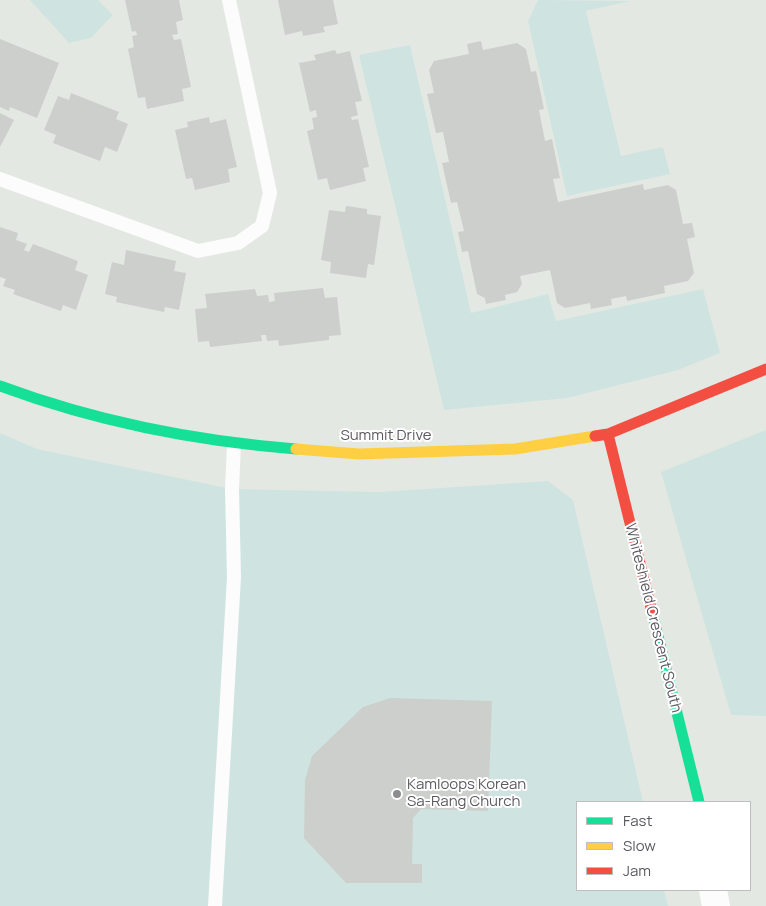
<!DOCTYPE html>
<style>
body{margin:0}
#map{position:relative;width:766px;height:906px;overflow:hidden;background:#e4e8e3;font-family:Manrope,sans-serif}
canvas{display:block}
.legend{position:absolute;left:576px;top:801px;width:175px;height:90px;box-sizing:border-box;background:#fff;border:1px solid #bebdbf;margin:0;padding:6px 9px;list-style:none;font-size:15px;color:#5c5960}
.legend li{display:flex;align-items:center;gap:10px;height:25px}
.legend b{width:25px;border:1px solid #bebdbf}
</style>
<div id="map">
<canvas width="766" height="906"></canvas>
<ul class="legend">
<li><b style="height:6px;background:#16e098"></b>Fast</li>
<li><b style="height:6px;background:#ffcf43"></b>Slow</li>
<li><b style="height:6px;background:#f24e42"></b>Jam</li>
</ul>
</div>
<script>
const g = document.querySelector('canvas').getContext('2d');
g.lineJoin = 'round';
function fill(path, color) {
  g.fillStyle = color;
  g.fill(path, 'evenodd');
}
function strokePath(path, color, width, dash) {
  g.strokeStyle = color;
  g.lineWidth = width;
  g.lineCap = dash ? 'butt' : 'round';
  g.setLineDash(dash || []);
  g.stroke(path);
}
function write(font, color, halo, rows, align = 'center') {
  g.font = font + ' Manrope,sans-serif';
  g.lineWidth = 4;
  g.setLineDash([]);
  g.textBaseline = 'middle';
  g.strokeStyle = halo;
  g.fillStyle = color;
  for (const [text, x, y, turn = 0] of rows) {
    g.save();
    g.translate(x, y);
    g.rotate((+turn || 0) * Math.PI / 180);
    g.textAlign = isNaN(turn) ? turn : align;
    if (halo) g.strokeText(text, 0, 0);
    g.fillText(text, 0, 0);
    g.restore();
  }
}
fill(new Path2D(`
 M30,0H98L113,15L91,38L69,43Z
 M538,0L630,1L586,11L621,156L663,147L670,174L567,196L528,21Z
 M410,45L471,313L548,294L556,321L703,289L720,353L678,370L567,398L444,410L359,55Z
 M766,430V716L731,715L661,472Z
 M0,433L37,449L232,489L379,492L548,481L573,500L643,802H577V890H664L668,906H0Z`), '#cfe4e0');
fill(new Path2D(`
 M125,0H179L183,20L176,22L178,34L172,35L174,40L181,39L191,87L182,89L184,101L147,109L145,97L138,98L128,49L134,47L132,36L137,35L136,31L132,32Z
 M278,0H333L338,24L323,27L325,32L303,36L302,31L285,35Z
 M0,39L59,63L37,118L10,107L9,111L0,107Z
 M481,41L483,50L517,43L526,49L531,72L536,71L544,109L539,110L545,141L552,139L560,178L553,179L558,202L643,184L644,190L668,185L676,190L683,224L692,223L695,237L687,239L694,273L688,281L664,286L665,293L627,301L626,296L611,299L612,305L591,309L590,303L565,308L557,303L550,270L520,276L522,284L517,292L505,295L506,300L486,304L485,298L477,294L468,251L462,252L458,232L464,231L457,202L451,203L442,163L449,162L443,132L436,133L427,94L434,93L429,70L434,61L469,54L467,44Z
 M335,50L337,54L350,51L362,101L355,102L358,115L351,117L352,120L358,119L369,167L363,168L366,181L330,190L327,178L318,180L307,131L314,129L312,118L317,117L316,110L310,112L299,63L316,60L314,55Z
 M71,93L119,112L116,119L128,124L117,152L105,147L100,161L53,143L56,135L44,130L58,96L69,100Z
 M0,113L14,120L0,147Z
 M209,117L210,123L226,119L237,167L228,169L230,182L195,190L192,178L186,179L175,130L188,127L187,122Z
 M346,206L367,209V214L381,216L374,265L368,264L366,278L330,273L331,262L321,260L329,210L345,212Z
 M0,227L18,233L16,240L27,244L24,250L29,252L33,244L78,261L75,270L88,275L76,310L63,305L61,311L13,294L15,290L3,286L6,279L0,277Z
 M126,250L176,261L174,271L186,273L179,310L165,307L164,312L116,302L117,297L105,294L112,262L124,265Z
 M323,288L325,298L337,297L341,335L329,336V340L279,346L278,340L267,341L266,335H261L262,341L210,347L209,341L198,342L195,309L207,308L205,294L255,289L257,296L268,295L269,302L275,301L274,293Z
 M390,698L492,701L488,811L421,809L413,818L412,864H422V883H346L304,838L305,780L312,756L363,707Z`), '#cccfcc');
strokePath(new Path2D(`
 M0,179L198,251L238,243L262,226L270,193L229,0
 M215,906L234,577L232,489L234,444`), '#fbfcfb', 14);
strokePath(new Path2D(`
 M713,890L716,906`), '#fbfcfb', 28);
strokePath(new Path2D(`
 M0,386C97,422 193,441 296,449
 M653,616L699,802`), '#16e098', 11);
strokePath(new Path2D(`
 M296,449L359,454L515,449L595,436`), '#ffcf43', 11);
strokePath(new Path2D(`
 M608,434L653,616
 M595,436L608,434L766,369`), '#f24e42', 11);
for (const [x, y, r, color] of [
 [397,794,5,"#8c8b8e"]
]) {
  const dot = new Path2D();
  dot.arc(x, y, r, 0, 2 * Math.PI);
  g.fillStyle = color;
  g.fill(dot);
  strokePath(dot, '#fff', 2);
}
write('15px', '#5c5960', '#fff', [
 ["Summit Drive",386,436],
 ["Whiteshield Crescent South",653,618,76]
]);
write('15px', '#5c5960', '#fff', [
 ["Kamloops Korean",407,785],
 ["Sa-Rang Church",407,802]
], 'left');
</script>
